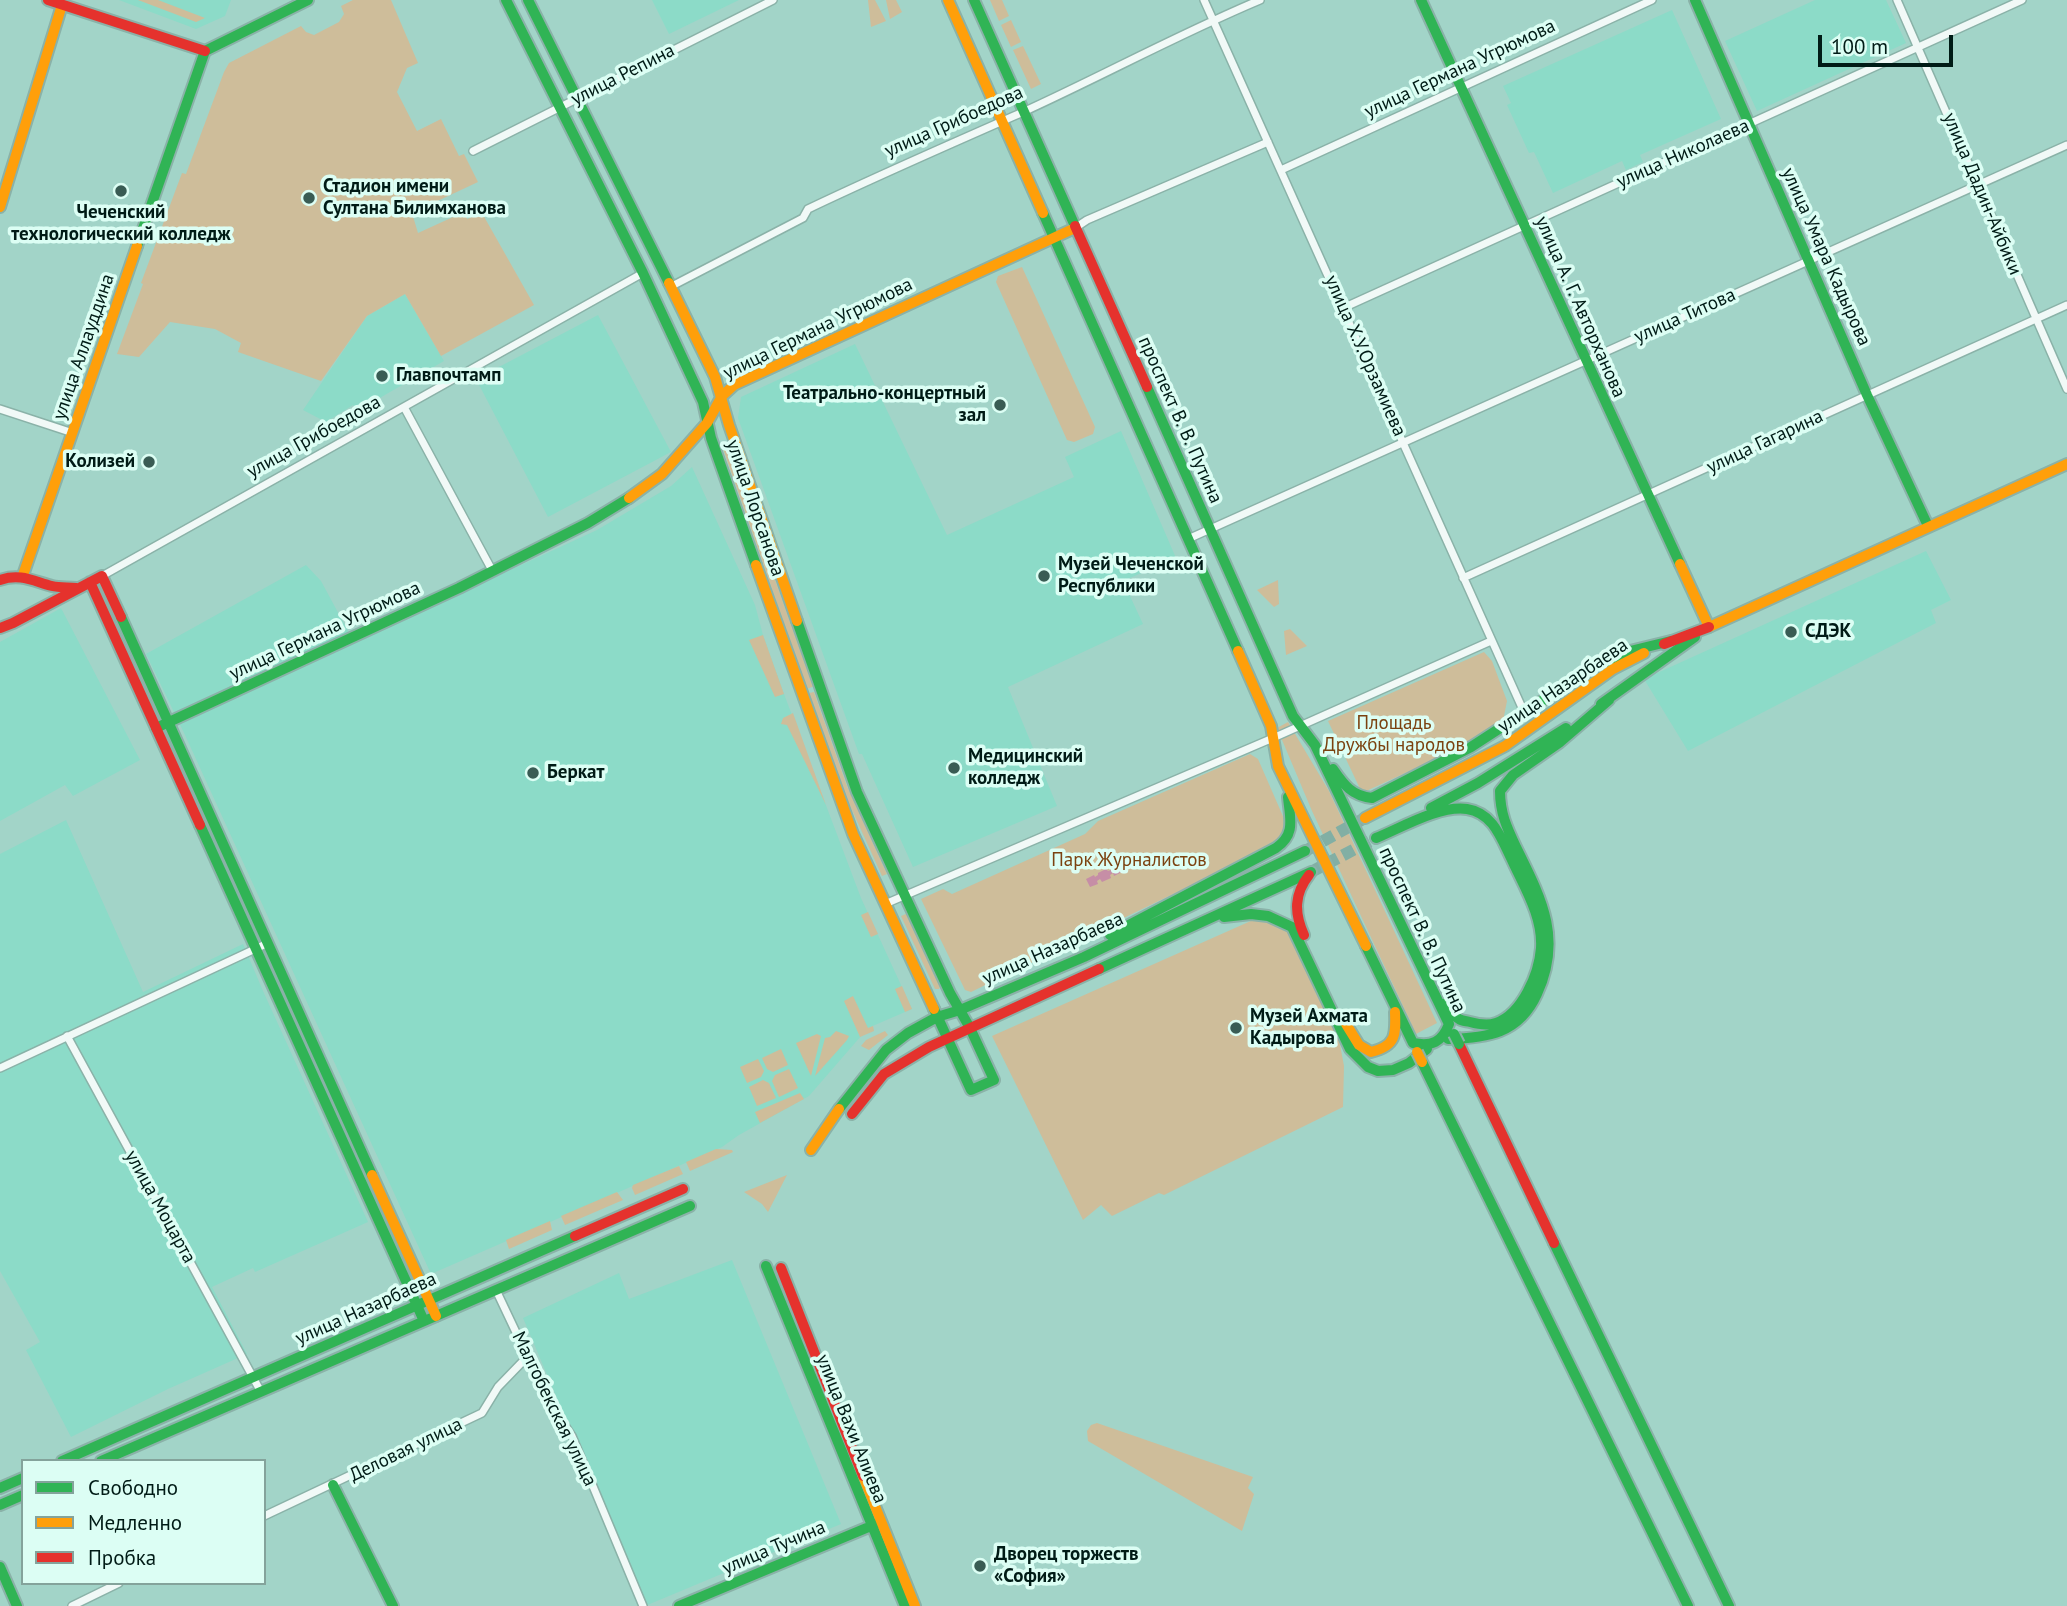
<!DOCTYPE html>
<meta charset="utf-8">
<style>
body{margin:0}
#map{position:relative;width:2067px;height:1606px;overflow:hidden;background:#a2d4c8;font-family:"PT Sans",sans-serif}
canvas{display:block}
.legend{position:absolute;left:21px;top:1459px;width:245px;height:126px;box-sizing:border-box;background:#dcfef4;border:2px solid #84a39b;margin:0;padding:9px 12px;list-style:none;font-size:21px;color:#001b16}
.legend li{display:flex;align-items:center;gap:14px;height:35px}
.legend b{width:35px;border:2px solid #84a39b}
.scale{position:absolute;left:1818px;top:35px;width:135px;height:32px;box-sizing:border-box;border:4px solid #001b16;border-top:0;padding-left:9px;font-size:21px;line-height:24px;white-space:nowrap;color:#001b16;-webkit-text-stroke:5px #dcfef4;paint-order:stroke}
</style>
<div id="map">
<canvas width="2067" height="1606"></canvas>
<ul class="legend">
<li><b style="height:9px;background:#30b455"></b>Свободно</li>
<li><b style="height:9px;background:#ff9f0a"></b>Медленно</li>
<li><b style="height:9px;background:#e5322d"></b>Пробка</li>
</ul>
<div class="scale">100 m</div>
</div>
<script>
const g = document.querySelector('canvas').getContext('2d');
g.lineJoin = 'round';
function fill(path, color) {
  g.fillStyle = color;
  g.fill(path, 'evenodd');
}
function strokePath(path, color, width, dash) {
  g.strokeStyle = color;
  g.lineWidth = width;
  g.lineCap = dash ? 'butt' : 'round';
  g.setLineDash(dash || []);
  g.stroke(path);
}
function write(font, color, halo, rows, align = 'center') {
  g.font = font + ' "PT Sans",sans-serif';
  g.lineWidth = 7;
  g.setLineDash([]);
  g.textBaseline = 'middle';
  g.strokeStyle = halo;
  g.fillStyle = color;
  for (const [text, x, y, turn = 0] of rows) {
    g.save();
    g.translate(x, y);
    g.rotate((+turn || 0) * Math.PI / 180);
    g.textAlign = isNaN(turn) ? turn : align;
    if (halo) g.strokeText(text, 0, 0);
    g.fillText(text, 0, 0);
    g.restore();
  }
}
fill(new Path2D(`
 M119,0H231L225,16L196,29Z
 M652,0H739L669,34Z
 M1815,0H1886L1906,43L1757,111L1725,41Z
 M1672,10L1721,119L1640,155L1643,162L1626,170L1622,161L1553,193L1534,152L1529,153L1507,105L1511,103L1503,86Z
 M405,294L444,361L357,411L353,405L326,422L303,410L367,316Z
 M598,315L671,452L548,517L476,379Z
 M855,344L947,535L1074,477L1065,457L1121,431L1176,558L1123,581L1143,624L1008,687L1057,806L913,867L862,754H859L738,418L741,397Z
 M692,467L755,605L763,635L784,694L861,898L912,1009L868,1028L809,1096L739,1135L722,1147L431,1274L185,735L146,654L306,565L321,581L354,642L597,530L671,486Z
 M1926,551L1951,600L1931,610L1936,623L1688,751L1644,679Z
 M61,608L140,760L73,796L65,785L0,821V642Z
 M66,820L143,992L243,944L263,991L368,1222L255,1272L253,1268L212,1287L247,1354L168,1389L71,1437L26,1350L40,1342L0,1271V854Z
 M732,1260L841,1524L645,1606L523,1318L619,1273L629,1299Z`), '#8cdbc8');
fill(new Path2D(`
 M138,0H158L205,18L196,22Z
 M353,0H391L418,63L407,68L397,92L417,131L441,119L459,156L464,154L478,182L412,213L418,233L464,212L467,219L482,213L534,305L441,356L405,294L367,316L321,381L238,352L241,343L215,329L170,322L139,357L117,354L143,284L141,283L182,173L186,174L224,72L229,63L301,26L306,32L314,35L339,22L344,14L341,6Z
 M868,0H875L886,21L871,27Z
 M886,0H896L902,12L890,19Z
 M990,0H1002L1009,16L999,21Z
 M1011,20L1021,42L1011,47L1001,25Z
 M1023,46L1041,84L1031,89L1013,50Z
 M1022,267L1095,427L1093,434L1074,442L1067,440L996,282L998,276Z
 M727,444L813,687H812L807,689L722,446Z
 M1278,580L1279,604L1274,607L1257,590Z
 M1290,629L1307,646L1286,655L1284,631Z
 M763,635L784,694L775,697L749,640Z
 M1484,652L1492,661L1507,701L1503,721L1466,745L1362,793L1328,721Z
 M814,692L847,786L887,874L882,876L842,788L809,693Z
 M793,713L826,805L787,725L781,724L783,718Z
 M1288,722L1329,791L1437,1023L1416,1034L1312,811L1277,728Z
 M1250,754L1258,759L1289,830L1287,835L1269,844L1264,850L971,992L965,990L921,899L943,889L952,894L1085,834L1098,821Z
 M868,912L878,934L871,937L861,915Z
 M906,914L940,987L939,989H935L901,916Z
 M1253,920L1276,922L1291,935L1338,1034L1344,1066L1343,1107L1164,1195L1159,1193L1112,1216L1101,1205L1083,1220L992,1036Z
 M902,986L912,1009L905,1012L895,989Z
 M853,996L868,1028L873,1026L874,1031L860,1037L844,1001Z
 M836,1031L849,1036L847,1040L815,1076L825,1038L830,1037Z
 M885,1031L888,1035L869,1050L861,1046L866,1040Z
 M817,1034L821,1036L811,1076L796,1043Z
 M781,1049L788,1065L773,1072L767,1069L762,1058Z
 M758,1059L764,1071L761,1077L747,1083L740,1067Z
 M789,1069L798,1088L779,1097L772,1081L775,1075Z
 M763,1080L769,1083L776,1098L757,1106L749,1087Z
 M800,1093L804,1099L760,1123L755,1112Z
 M716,1149L732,1150L733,1152L690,1171L686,1162Z
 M679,1166L683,1174L635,1195L632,1188L633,1185Z
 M787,1175L768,1212L762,1204L744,1192Z
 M617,1192L623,1200L565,1225L561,1216Z
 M550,1221L552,1230L509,1249L506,1240Z
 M1097,1423L1253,1477L1248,1488L1254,1494L1242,1531L1088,1441L1087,1431L1091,1425Z`), '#cebd9a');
fill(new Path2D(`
 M1118,863L1122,872L1114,876L1113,873L1110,875L1111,878L1102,882L1100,879L1097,881L1098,884L1090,887L1086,879L1094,875L1095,877L1098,875V873L1106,869L1108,871L1111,870L1110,867Z`), '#c68ea6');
strokePath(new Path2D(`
 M1307,850L1365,818
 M1311,872L1376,838`), '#82afa4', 12, [12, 6]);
const street = new Path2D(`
 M1204,0L1524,712
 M1897,0L2067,389
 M473,151L773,0
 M1281,170L1652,0
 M1075,228L1087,220L1268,142
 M670,287L803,218L808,209C879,175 951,144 1023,112C1102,76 1179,34 1260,0
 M1343,308L2022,0
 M404,407L493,572
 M0,409L73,433
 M1188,539L2067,145
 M102,576L643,273
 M1463,578L2067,305
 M885,904L1273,738L1491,641
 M67,1036L261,1392
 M0,1068L268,943
 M496,1290L548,1400L572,1436L643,1606
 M264,1516L482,1413L498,1387L527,1357
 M72,1606L119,1583`);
const fast = new Path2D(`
 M506,0L643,273L703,402L711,438L756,565
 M528,0L669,283
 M974,0L1075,226
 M1421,0L1680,564
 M1695,0L1867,395L1928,526
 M205,51L308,0
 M1043,213L1238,651
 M137,246L205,51
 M1147,387L1293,716L1315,745L1449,1024C1442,1042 1432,1047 1413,1043L1366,946
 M121,617L372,1175
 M797,621L857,792L950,993L970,1028L994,1080L971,1090L934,1009
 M1601,704L1695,637
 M156,728L459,588L588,523L629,498
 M1333,769C1344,785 1352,796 1372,798L1471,747L1591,669L1626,652L1671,641
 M1431,808L1478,783L1566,728
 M200,825L424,1321
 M1376,838C1401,828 1439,805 1467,809C1493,813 1501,838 1511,858C1524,887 1543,916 1541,948C1539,974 1522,1014 1496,1023C1488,1026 1477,1024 1470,1022C1466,1021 1462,1021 1459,1019C1454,1016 1448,1008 1444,1004
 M1224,917L1251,914L1268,916L1292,927L1350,1049L1368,1067L1378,1071L1393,1070L1409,1063L1427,1049
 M1110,935L1276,848C1296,834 1290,819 1288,797
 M1099,969L1311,872
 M1448,1039C1487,1038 1519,1034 1537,994C1563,938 1541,898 1516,847C1507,828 1500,813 1500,791L1513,775L1559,743L1609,700
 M1422,1062L1688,1606
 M839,1109L886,1050L908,1033L937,1017L960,1010L1084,957L1305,851
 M1554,1243L1729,1606
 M766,1266L905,1606
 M62,1461L575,1236
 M101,1461L690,1206
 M333,1485L393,1606
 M0,1488L23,1478
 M0,1505L23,1495
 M0,1567L17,1606
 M679,1606L876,1524`);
const slow = new Path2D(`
 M948,0L1043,213
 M0,207L62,5
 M669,283L715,377L729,425L797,621
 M629,498L662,474L707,423L722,396L734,385L1075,228
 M1680,564L1709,627L2067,464
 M756,565L853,834L934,1009
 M23,575L137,246
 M1238,651L1271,726L1278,766L1366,946
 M1365,818L1505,746L1613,669L1644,653
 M1346,1024L1359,1045L1371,1052C1396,1046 1396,1035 1395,1012
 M811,1150L839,1109
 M372,1175L436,1316
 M863,1476L915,1606`);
const jam = new Path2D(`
 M48,0L205,51
 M1075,226L1147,387
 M0,580C20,573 33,581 52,586C60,588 68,587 76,588
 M90,582L200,825
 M0,628L13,623L102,576L121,617
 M1664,644L1709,627
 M1304,935C1294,913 1294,894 1309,875
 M1459,1044L1554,1243
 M852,1114L884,1074L929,1047L1099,969
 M575,1236L683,1189
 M781,1268L863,1476`);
strokePath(street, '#8ab2a8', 10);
strokePath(fast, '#8ab2a8', 14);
strokePath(slow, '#8ab2a8', 14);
strokePath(jam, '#8ab2a8', 14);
strokePath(street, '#f1f9f7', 7);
strokePath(fast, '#30b455', 10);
strokePath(slow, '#ff9f0a', 10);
strokePath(jam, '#e5322d', 10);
const fastBridge = new Path2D(`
 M1454,1034L1459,1044`);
const slowBridge = new Path2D(`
 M1417,1052L1422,1062`);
strokePath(fastBridge, '#8ab2a8', 14, []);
strokePath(slowBridge, '#8ab2a8', 14, []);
strokePath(fastBridge, '#30b455', 10);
strokePath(slowBridge, '#ff9f0a', 10);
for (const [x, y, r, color] of [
 [121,191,7,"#395c54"],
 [309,198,7,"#395c54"],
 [382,376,7,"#395c54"],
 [1000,405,7,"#395c54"],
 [149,462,7,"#395c54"],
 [1044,576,7,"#395c54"],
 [1791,632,7,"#395c54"],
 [954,768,7,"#395c54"],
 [533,773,7,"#395c54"],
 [1236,1028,7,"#395c54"],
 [980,1566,7,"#395c54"]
]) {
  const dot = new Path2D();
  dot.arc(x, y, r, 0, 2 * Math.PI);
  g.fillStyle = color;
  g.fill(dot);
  strokePath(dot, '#dcfef4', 2.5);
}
write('19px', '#001b16', '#dcfef4', [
 ["улица Германа Угрюмова",1460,69,-25],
 ["улица Репина",623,75,-27],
 ["улица Грибоедова",954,122,-24],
 ["улица Николаева",1683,154,-24],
 ["улица Дадин-Айбики",1982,194,67],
 ["улица Умара Кадырова",1826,257,66],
 ["улица А. Г. Авторханова",1580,307,66],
 ["улица Титова",1685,316,-24],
 ["улица Германа Угрюмова",818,329,-26],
 ["улица Аллауддина",84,347,-71],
 ["улица Х.У.Орзамиева",1365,356,66],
 ["проспект В. В. Путина",1180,420,66],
 ["улица Грибоедова",314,437,-29],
 ["улица Гагарина",1765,442,-25],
 ["улица Лорсанова",755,508,71],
 ["улица Германа Угрюмова",325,631,-25],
 ["улица Назарбаева",1563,686,-34],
 ["проспект В. В. Путина",1422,930,65],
 ["улица Назарбаева",1053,949,-24],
 ["улица Моцарта",160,1207,61],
 ["улица Назарбаева",366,1309,-24],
 ["Малгобекская улица",554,1409,64],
 ["улица Вахи Алиева",851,1429,68],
 ["Деловая улица",406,1450,-26],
 ["улица Тучина",774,1548,-23]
]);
write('bold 19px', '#001b16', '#dcfef4', [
 ["Стадион имени",323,187],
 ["Султана Билимханова",323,209],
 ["Чеченский",121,213,"center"],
 ["технологический колледж",121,235,"center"],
 ["Главпочтамп",396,376],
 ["Театрально-концертный",986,394,"right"],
 ["зал",986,416,"right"],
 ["Колизей",135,462,"right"],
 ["Музей Чеченской",1058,565],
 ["Республики",1058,587],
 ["СДЭК",1805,632],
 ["Медицинский",968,757],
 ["колледж",968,779],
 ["Беркат",547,773],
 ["Музей Ахмата",1250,1017],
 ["Кадырова",1250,1039],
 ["Дворец торжеств",994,1555],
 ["«София»",994,1577]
], 'left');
write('19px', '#7b4210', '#dcfef4', [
 ["Площадь",1394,724],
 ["Дружбы народов",1394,746],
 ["Парк Журналистов",1129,861]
]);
</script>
